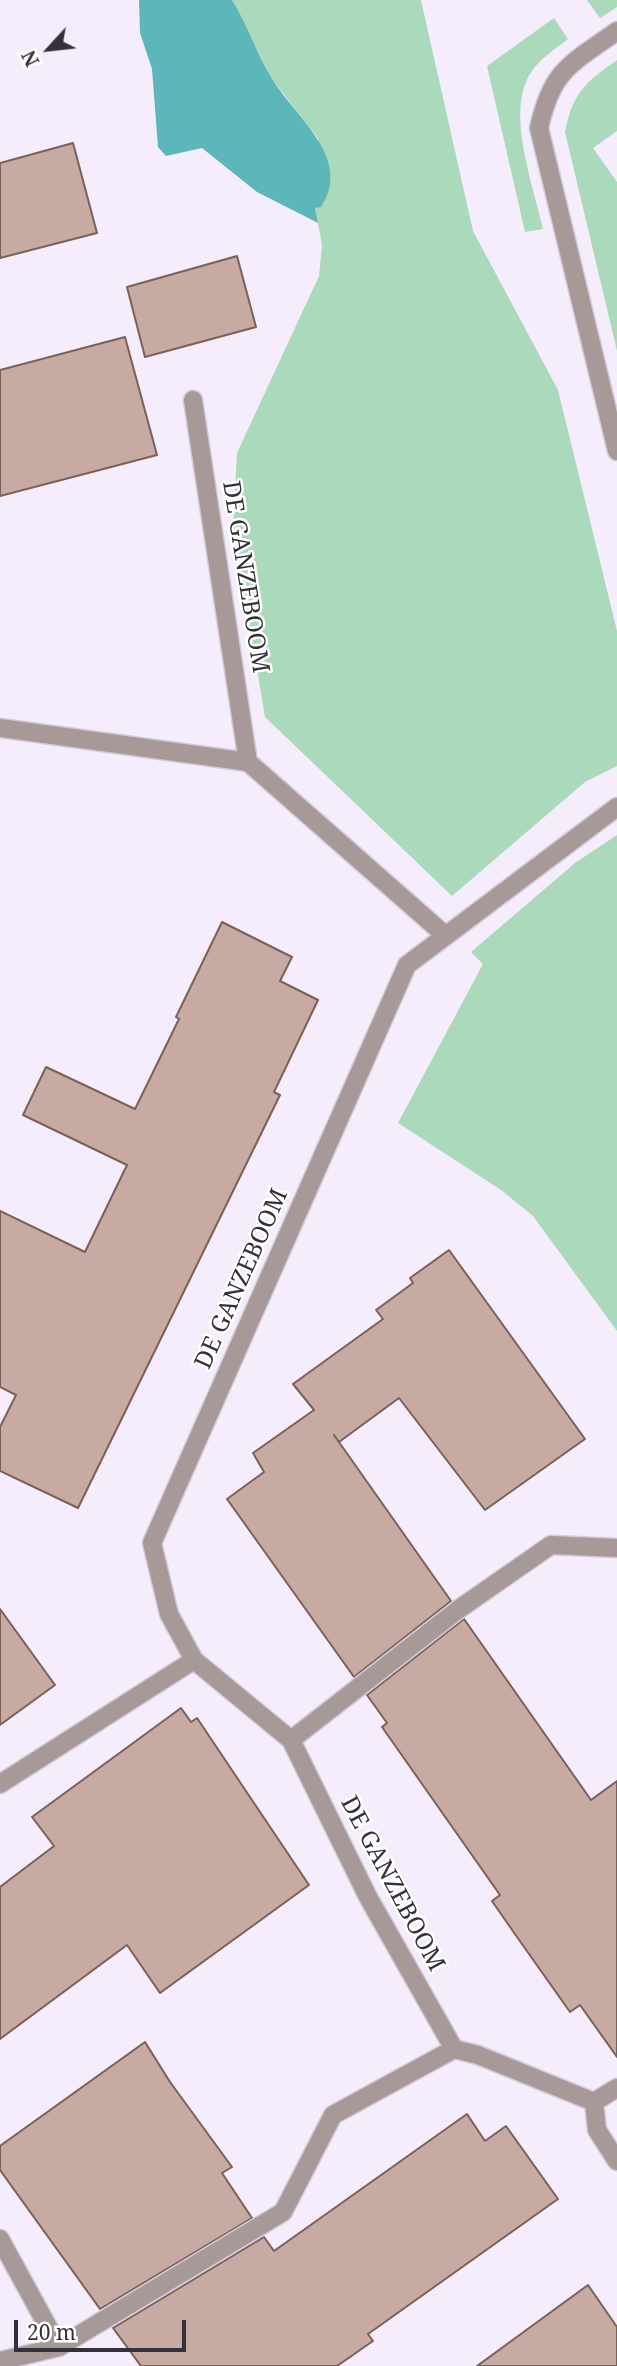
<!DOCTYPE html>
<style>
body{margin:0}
#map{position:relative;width:617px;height:2366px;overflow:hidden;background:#f5edfc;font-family:"Noto Serif",serif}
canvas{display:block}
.north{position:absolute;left:14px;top:14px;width:70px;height:70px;-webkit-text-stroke:5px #fff;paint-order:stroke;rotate:243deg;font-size:19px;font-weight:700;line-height:28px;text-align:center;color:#353039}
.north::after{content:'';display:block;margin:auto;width:24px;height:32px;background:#353039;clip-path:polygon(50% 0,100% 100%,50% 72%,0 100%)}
.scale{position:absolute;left:14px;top:2320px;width:172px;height:32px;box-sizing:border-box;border:4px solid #353039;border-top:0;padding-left:9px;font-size:21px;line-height:24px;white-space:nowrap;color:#353039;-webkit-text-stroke:5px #fff;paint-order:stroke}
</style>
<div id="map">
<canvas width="617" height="2366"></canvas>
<div class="north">N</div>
<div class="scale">20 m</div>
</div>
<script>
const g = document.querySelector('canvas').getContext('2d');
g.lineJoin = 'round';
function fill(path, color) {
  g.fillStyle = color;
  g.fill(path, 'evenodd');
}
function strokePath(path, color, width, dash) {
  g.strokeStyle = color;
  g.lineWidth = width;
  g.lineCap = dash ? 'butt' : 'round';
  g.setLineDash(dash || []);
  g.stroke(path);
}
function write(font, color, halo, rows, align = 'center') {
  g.font = font + ' "Noto Serif",serif';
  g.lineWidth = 5;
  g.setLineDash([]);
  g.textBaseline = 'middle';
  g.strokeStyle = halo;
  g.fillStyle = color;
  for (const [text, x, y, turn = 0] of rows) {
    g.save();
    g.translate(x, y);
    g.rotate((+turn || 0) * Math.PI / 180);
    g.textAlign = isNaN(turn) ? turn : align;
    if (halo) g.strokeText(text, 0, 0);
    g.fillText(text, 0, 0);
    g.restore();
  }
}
fill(new Path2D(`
 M232,0H421L473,231L558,390L617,631V766L585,782L452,896L265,717L233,526L237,453L319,276L322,245L315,208L318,138L271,78Z
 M587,0H617V7L600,18Z
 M554,18L568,39C555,49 541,58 532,71C504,110 534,186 543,229L525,232L487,66Z
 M617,60V131L593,148L617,182V351L565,132C573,92 585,83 617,60Z
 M617,835V1331L533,1216L501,1190L398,1123L483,964L471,952L575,863Z`), '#abd9bc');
fill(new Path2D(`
 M139,0H232C247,24 256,52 271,77C293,115 354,158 321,207L315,208L318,223L257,192L202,148L166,156L158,147L152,69L140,33Z`), '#5db6ba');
const building = new Path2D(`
 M73,143L97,233L0,258V163Z
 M237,256L256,327L145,357L127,287Z
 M125,337L157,455L0,496V370Z
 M222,922L292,957L280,981L318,1000L274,1092L280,1095L78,1508L0,1471V1427L16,1395L0,1387V1211L85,1252L127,1165L23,1115L46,1067L135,1109L179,1019L176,1017Z
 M449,1250L585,1439L485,1510L399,1398L339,1442L334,1435L451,1601L354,1677L227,1499L264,1472L253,1453L314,1410L293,1384L383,1319L376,1310L413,1283L410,1278Z
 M0,1609L55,1685L0,1725Z
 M464,1619L591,1800L617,1781V2057L580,2005L570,2012L517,1937L492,1901L500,1895L382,1727L387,1723L367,1695Z
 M181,1708L191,1722L197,1718L309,1885L160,1993L127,1945L0,2039V1887L54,1846L32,1817Z
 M145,2042L170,2082L232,2167L222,2173L252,2218L100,2309L0,2170V2146Z
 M467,2114L485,2141L506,2126L558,2199L368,2334L373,2341L337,2366H141L113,2328L264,2237L274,2251Z
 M588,2285L617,2327V2366H477Z`);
fill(building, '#c7aaa2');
strokePath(building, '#7b6059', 2);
const street = new Path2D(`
 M617,31C571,64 552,69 539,128L617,451
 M193,400L248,762
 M0,728L248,762L446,936
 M291,1740L459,1609L551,1545L617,1548
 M0,1784L194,1660
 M454,2049L368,1897L291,1740L194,1660L169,1614L152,1543L407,965L617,807
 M594,2102L597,2130L617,2161
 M594,2102L617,2088
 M0,2239L59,2347
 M0,2361L59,2347L283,2212L333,2115L454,2049L478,2055L594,2102`);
strokePath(street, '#d2cbd9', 21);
strokePath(street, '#a69997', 18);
write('24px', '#353039', '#fff', [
 ["DE GANZEBOOM",245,577,81],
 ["DE GANZEBOOM",242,1279,-66],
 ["DE GANZEBOOM",392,1884,62]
]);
</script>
